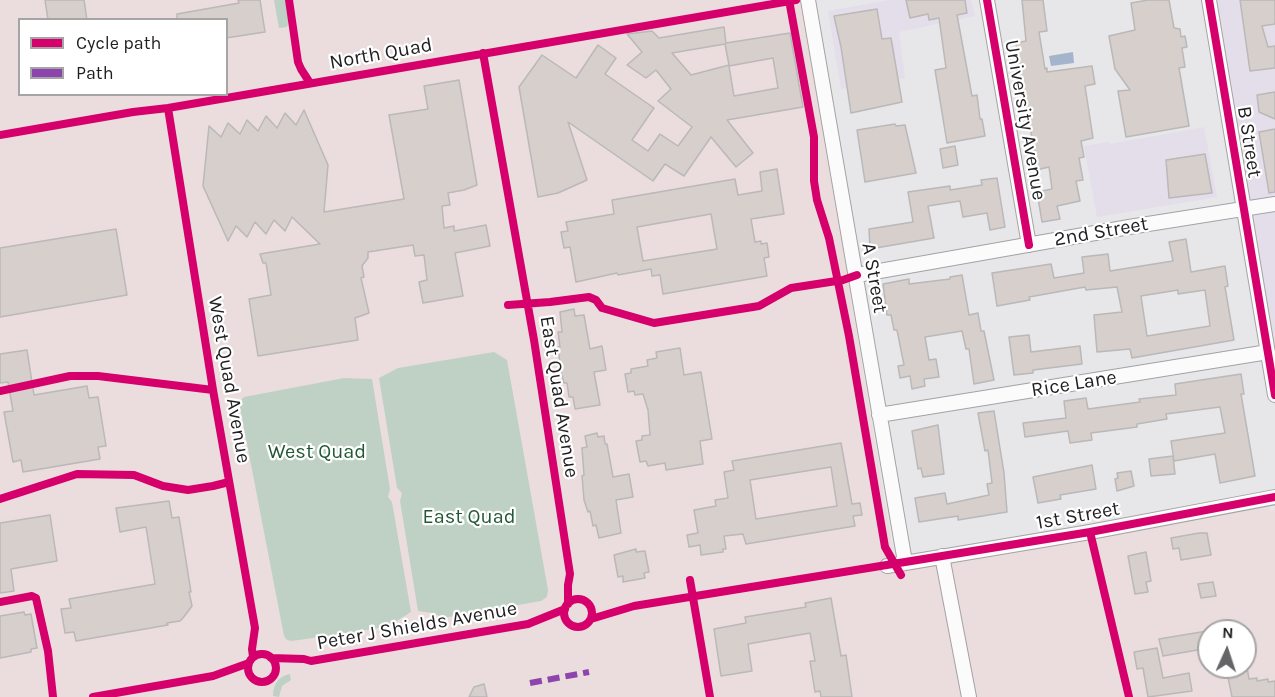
<!DOCTYPE html>
<style>
body{margin:0}
#map{position:relative;width:1275px;height:697px;overflow:hidden;background:#e7e6e9;font-family:Karla,sans-serif}
canvas{display:block}
.legend{position:absolute;left:18px;top:18px;width:210px;height:78px;box-sizing:border-box;background:#fff;border:2px solid #a5a5a6;margin:0;padding:8px 10px;list-style:none;font-size:18px;color:#1f1e20}
.legend li{display:flex;align-items:center;gap:12px;height:30px}
.legend b{width:30px;border:2px solid #a5a5a6}
.north{position:absolute;left:1197px;top:619px;width:60px;height:60px;box-sizing:border-box;background:#fff;border:2px solid #a5a5a6;border-radius:50%;rotate:3deg;font-size:16px;font-weight:700;line-height:24px;text-align:center;color:#1f1e20}
.north::after{content:'';display:block;margin:auto;width:21px;height:27px;background:#656466;clip-path:polygon(50% 0,100% 100%,50% 72%,0 100%)}
</style>
<div id="map">
<canvas width="1275" height="697"></canvas>
<ul class="legend">
<li><b style="height:8px;background:#d6006c"></b>Cycle path</li>
<li><b style="height:8px;background:#8e44ad"></b>Path</li>
</ul>
<div class="north">N</div>
</div>
<script>
const g = document.querySelector('canvas').getContext('2d');
g.lineJoin = 'round';
function fill(path, color) {
  g.fillStyle = color;
  g.fill(path, 'evenodd');
}
function strokePath(path, color, width, dash) {
  g.strokeStyle = color;
  g.lineWidth = width;
  g.lineCap = dash ? 'butt' : 'round';
  g.setLineDash(dash || []);
  g.stroke(path);
}
function write(font, color, halo, rows, align = 'center') {
  g.font = font + ' Karla,sans-serif';
  g.lineWidth = 4.5;
  g.setLineDash([]);
  g.textBaseline = 'middle';
  g.strokeStyle = halo;
  g.fillStyle = color;
  for (const [text, x, y, turn = 0] of rows) {
    g.save();
    g.translate(x, y);
    g.rotate((+turn || 0) * Math.PI / 180);
    g.textAlign = isNaN(turn) ? turn : align;
    if (halo) g.strokeText(text, 0, 0);
    g.fillText(text, 0, 0);
    g.restore();
  }
}
fill(new Path2D(`
 M889,0H971L975,16L899,32L905,78L841,89L828,11Z
 M1209,0H1275V386Z
 M1204,127L1217,197L1097,217L1084,146L1109,142L1110,144Z`), '#e4deeb');
fill(new Path2D(`
 M0,0H806L853,273L847,274L894,557L1267,495L1270,511L1275,510V697H0ZM20,20H226V94H20ZM1209,631H1245V667H1209Z`), '#ebddde');
fill(new Path2D(`
 M274,0H285L289,21L287,27L279,28Z
 M494,352L507,360L548,590L547,597L541,601L443,618L433,613L418,611L400,501L402,493L397,488L379,378L398,368Z
 M344,378L372,379L390,489L388,497L392,502L411,612L387,627L292,641L287,640L284,636L239,402L244,397Z
 M290,674L291,680L282,686L279,697L273,696C273,685 278,676 290,674Z`), '#bfd1c4');
fill(new Path2D(`
 M1073,52L1074,63L1051,66L1049,56Z`), '#a4b5cb');
const building = new Path2D(`
 M45,0H84L87,20H48Z
 M238,0H260L265,32L226,38V20H177V14L239,3Z
 M906,0H965L967,13L957,15L972,96L977,95L980,119H982L985,136L947,143L935,70L946,68L939,18L929,20L928,14L910,18Z
 M1022,0H1043L1047,31L1039,32L1045,69L1047,68V72L1092,66L1095,84L1085,86L1093,138L1081,141L1084,157L1079,158L1083,180L1076,181L1080,201L1057,206L1060,219L1042,222L1037,192L1052,189L1049,167L1036,170L1033,155L1035,154L1018,65L1016,43L1026,41Z
 M1148,0H1169L1174,28L1180,29L1181,37L1185,36L1187,47L1182,48L1185,67L1179,68L1189,126L1126,137L1118,91L1130,90L1115,69L1109,36L1135,30L1131,3Z
 M1240,0H1275V24L1262,26L1268,47L1275,46V68L1250,71Z
 M877,9L882,39L891,38L902,102L851,113L841,47L834,16Z
 M724,27L726,43L790,33L803,107L727,120L753,153L736,167L711,137L684,176L665,164L653,181L568,122L587,180L558,193L538,197L519,87L542,55L576,78L598,45L616,58L605,74L654,108L632,140L648,151L660,134L678,146L692,127L658,101L671,89L656,70L646,78L627,65L642,52L627,34L652,31L659,38ZM725,44L729,65L691,75L672,53ZM773,58L778,88L734,96L729,66Z
 M459,80L477,185L464,190L448,193L450,205L442,206L444,228L454,226V231L486,225L490,246L455,253L463,296L423,303L419,282L427,280L424,255L415,256L413,245L368,252V258L362,266L364,277L361,278L369,313L355,318L358,340L258,356L249,299L271,295L266,263H263L260,254L320,244L292,217L285,231L274,220L266,234L255,222L247,237L236,226L228,241L203,186L209,126L221,137L228,123L240,134L247,120L258,131L266,116L277,128L285,113L296,125L304,110L328,165L324,212L404,199L389,115L428,109L424,86Z
 M1275,92V119L1259,112L1257,95Z
 M895,124L896,126L905,125L916,173L865,182L857,130Z
 M1275,129V192L1269,193L1259,132Z
 M955,146L958,165L943,168L940,149Z
 M1205,154L1212,193L1169,198L1166,160Z
 M777,169L784,214L751,219L755,242L761,241V244L767,243L769,257L764,258L767,276L663,294L660,275L652,276L651,269L618,275L617,273L576,282L570,247L564,248L561,232L568,231L566,222L614,214L612,200L735,179L738,195L762,191L760,172ZM711,214L717,249L643,261L637,227Z
 M997,178L1005,227L990,230L987,213L963,217L960,201L928,206L934,238L870,249L869,229L913,222L908,192L950,186V190L982,185L981,180Z
 M116,229L127,295L0,317V248Z
 M1186,239L1191,272L1225,266L1228,286L1225,287L1234,340L1132,358L1130,349L1097,352L1094,315L1122,312L1117,287L1086,290L1085,287L1029,297L1030,300L997,306L992,273L1051,264L1054,278L1084,273L1082,257L1108,254L1110,271L1173,261L1169,242ZM1178,290V294L1205,290L1210,326L1147,336L1141,296Z
 M962,275L969,315L978,313L981,331H984L994,380L974,384L969,349H966L962,331L925,337L929,360L936,359L939,377L924,379L925,386L912,389L910,376L900,378L898,366L904,365L897,330H894L891,315H887L883,284L909,279V284L950,279V277Z
 M574,309L575,316L584,315L590,349L602,346L606,370L594,372L600,405L575,409L573,397H569L567,383H564L561,372L558,347H560L558,332H562L560,312Z
 M1029,335L1031,352L1080,346L1082,364L1033,370V373L1014,375L1009,337Z
 M680,348L684,375L701,372L712,439L700,441L703,464L666,470L665,463L648,466L646,461L640,462L636,441L642,440V436L650,435L648,410L643,394L635,395L634,391L628,392L625,374L631,373V369L648,366L647,360L657,358L656,352Z
 M27,350L34,395L87,386L89,398L98,397L106,446L98,447L100,459L23,472L21,460L13,462L4,412L13,411L8,382L0,383V354Z
 M1241,374L1244,394H1241L1255,476L1220,483L1215,454L1174,461L1171,441L1225,433L1220,407L1166,414L1167,419L1137,424V427L1091,433L1092,440L1070,443L1068,431L1025,437L1023,423L1066,418L1064,401L1086,398L1088,409L1140,402L1139,399L1176,395L1175,384Z
 M994,411L1004,473L1007,512L958,520V516L919,522L915,498L945,493L947,504L989,495L987,484L992,483L988,450L985,451L978,413Z
 M938,425L944,474L923,477L921,468L918,469L912,431Z
 M597,433L598,437L604,436L605,444H607L613,477L629,474L633,497L616,500L621,533L599,538L596,525L593,526L590,511L588,512L584,500L582,476L584,475L582,448L587,447L585,436Z
 M841,443L852,504L860,503L862,515L853,516L855,526L746,544L743,534L724,536L726,549H723V552L701,555L700,545L689,547L687,535L698,533L694,510L716,506L715,500L728,498L724,472L734,470L732,461ZM831,467L837,506L756,519L750,480Z
 M1173,456L1175,474L1151,476L1149,459Z
 M1092,465L1096,489L1060,495L1061,499L1038,503L1033,477Z
 M1131,471L1134,486L1117,491L1115,479L1118,478L1117,473Z
 M169,501L172,518L179,517L191,592H189L192,606L183,618L180,621L167,623L168,625L76,641L74,632L65,633L61,609L71,608L69,599L155,584L146,527L120,532L116,508Z
 M50,515L57,561L11,569L14,591L0,593V523Z
 M1199,533H1207L1211,555L1181,560L1179,548L1173,549L1171,538Z
 M636,549V552L645,551L649,572L644,573L645,578L623,582V576L618,577L614,555Z
 M1146,552L1151,581L1146,582L1148,592L1135,594L1128,556Z
 M1213,582L1216,596L1201,598L1198,584Z
 M831,598L841,656L846,655L852,697H821L820,691L815,692L810,661H815L810,633L748,644L752,671L721,676L714,629L746,623L745,617L806,607L805,603Z
 M24,612L25,615L31,614L37,648L31,649V652L0,658V616Z
 M1207,631L1209,648L1163,656L1159,639Z
 M1157,648L1163,678L1189,673L1192,691L1148,697L1143,668L1137,669L1134,652Z
 M1226,667H1247L1249,679L1257,678V681L1268,679V682L1275,681V697H1232Z
 M484,684L487,697H469L474,687Z`);
fill(building, '#d6cfcb');
strokePath(building, '#bab8b9', 1.5);
const minor = new Path2D(`
 M808,0L905,562
 M987,0L1029,245
 M1209,0L1275,395
 M857,275L1129,227L1275,204
 M879,415L1268,352
 M942,556L969,697
 M887,566L1090,532L1275,497`);
strokePath(minor, '#a3a2a5', 16);
strokePath(minor, '#fbfbfc', 14);
strokePath(new Path2D(`
 M530,683L589,672`), '#8e44ad', 6, [12, 6]);
strokePath(new Path2D(`
 M289,0L298,62L301,69L310,83
 M789,0L814,137V181L817,200L829,238L849,336L885,547L901,575
 M987,0L1029,245
 M1209,0L1275,395
 M483,53L534,340L570,574L568,585V604
 M168,108L213,390L255,628L252,649L253,657
 M0,135L133,112L168,108L796,0
 M508,305L550,302L589,297L596,300L602,308L654,323L759,306L791,288L843,280L857,275
 M0,391L70,376H98L213,390
 M0,499L77,474L134,475L163,486L188,490L213,486L229,482
 M1090,532L1129,697
 M690,580L710,697
 M564 613a14 14 0 1 1 28 0a14 14 0 1 1-28 0Z
 M0,602L32,596L36,598L48,651L53,697
 M591,619L634,606L1090,532L1275,497
 M248 668a14 14 0 1 1 28 0a14 14 0 1 1-28 0Z
 M271,658L304,659L311,661L528,624L565,609
 M93,697L213,676L249,663`), '#d6006c', 8);
write('20px', '#1f1e20', '#fff', [
 ["North Quad",381,54,-10],
 ["University Avenue",1025,120,80],
 ["B Street",1249,142,81],
 ["2nd Street",1101,232,-10],
 ["A Street",874,278,80],
 ["West Quad Avenue",229,380,80],
 ["Rice Lane",1074,384,-9],
 ["East Quad Avenue",559,397,81],
 ["1st Street",1078,516,-10],
 ["Peter J Shields Avenue",417,626,-10]
]);
write('20px', '#225733', '#fff', [
 ["West Quad",317,452],
 ["East Quad",469,517]
]);
</script>
